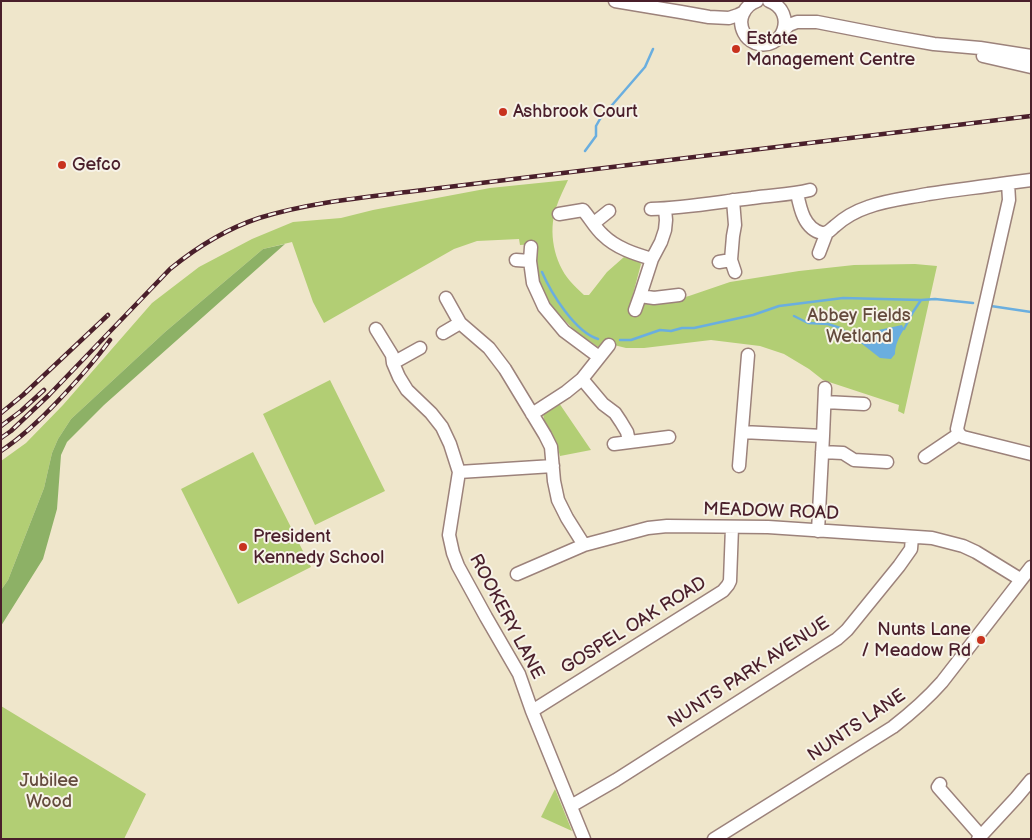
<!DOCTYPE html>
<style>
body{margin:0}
#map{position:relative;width:1032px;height:840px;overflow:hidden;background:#efe6cb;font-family:"Balsamiq Sans",sans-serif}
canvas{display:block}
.frame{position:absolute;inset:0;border:2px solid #4a1f2b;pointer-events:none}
</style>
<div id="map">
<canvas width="1032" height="840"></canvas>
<div class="frame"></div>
</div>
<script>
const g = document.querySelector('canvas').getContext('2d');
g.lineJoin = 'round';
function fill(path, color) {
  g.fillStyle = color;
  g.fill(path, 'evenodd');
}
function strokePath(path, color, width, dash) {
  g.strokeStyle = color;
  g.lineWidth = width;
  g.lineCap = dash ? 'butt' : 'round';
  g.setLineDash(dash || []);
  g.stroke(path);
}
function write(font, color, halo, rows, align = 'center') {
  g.font = font + ' "Balsamiq Sans",sans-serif';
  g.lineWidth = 4;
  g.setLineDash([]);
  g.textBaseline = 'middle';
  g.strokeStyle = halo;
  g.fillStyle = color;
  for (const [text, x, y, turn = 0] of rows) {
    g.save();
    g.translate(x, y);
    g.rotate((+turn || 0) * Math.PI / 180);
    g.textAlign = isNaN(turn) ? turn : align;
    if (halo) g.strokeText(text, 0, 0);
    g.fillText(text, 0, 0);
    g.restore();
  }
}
fill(new Path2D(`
 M568,180C564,189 559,198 556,208C548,232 554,262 570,281C574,286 579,290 584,295H589L607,272L624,257L639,261L641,264L632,298L653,303V305L689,296L730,282L799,271L854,265L915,264L937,266L904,414L898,411L899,405L823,380L809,369L784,354L760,346L711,340L644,348H626L614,345L604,341L598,347L574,330L553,308L542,290L537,274L535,244L520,245L519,239L477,241L454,249L324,323L313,302L292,242L263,249L165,332L71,419L58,439L52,453L44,488L8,580L1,590V461L26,443L63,405L152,303L199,267L252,239L293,222L341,218L373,210L490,188Z
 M330,380L385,491L315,525L263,414Z
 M559,403L591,450L560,456L556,441L545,424L543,414Z
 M253,452L311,567L238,604L181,489Z
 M1,706L146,794L124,839H1Z
 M555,789L572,831L541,817Z`), '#b2ce74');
fill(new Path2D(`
 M285,244L104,405L67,442L61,455L57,509L43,559L1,626V590L8,580L44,488L52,453L58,439L71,419L165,332L263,249Z`), '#8db166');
fill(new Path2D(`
 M902,325L904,329C899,337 895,345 895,354L891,359L880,358L857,340L854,337L856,335H865L874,331Z`), '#6aaedf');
strokePath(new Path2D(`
 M585,151L596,136V126L600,119L645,67L653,49
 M542,272C551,293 575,332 598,339
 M991,306L1031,312
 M794,316L808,323L828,324L840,328L847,333L855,336
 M904,329L913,312L921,300
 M620,340H631L660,330L671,331L682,328H694L753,315L779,306L843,298L921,300L935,299L973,303`), '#6aaedf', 2.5);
const minor = new Path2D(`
 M615,1L681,12L709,17L729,18L738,15L744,12
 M757,1C751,3 746,7 743,14C740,20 741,27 744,33C746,37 750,41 755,43C783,53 798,12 769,1
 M784,30L789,25L797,22H817L894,37L934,44L980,48L1031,56
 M983,56L1031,67
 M1031,180L1008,183L1009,200L957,429L959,434L963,437L1031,454
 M797,193C800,208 804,229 822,233C828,234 831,229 835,226C845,217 856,211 868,207C887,200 908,198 928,194C954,190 981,187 1008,183
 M733,200L735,225L733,236L731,260L735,272
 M651,209C685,208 718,202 752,198C771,195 791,195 810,190
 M665,209L666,220L665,230L661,242L652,259L640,296L654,298L679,295
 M559,214L583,210C590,218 595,228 603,235C616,248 635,254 652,259
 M594,223L609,211
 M531,247L530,261L533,283L544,307L564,331L599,357
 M819,253L827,232
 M516,260L530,261
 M719,262L731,260
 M446,298L460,323
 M635,310L640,296
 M376,329L392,355L393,363L399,377L407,390L431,413L442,427L450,444L459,472L449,535L453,553L458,566L486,617L519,674L532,711L584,839
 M443,333L460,323L489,348L505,369L545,435L551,447L554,481L558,500L567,518L584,545
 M393,363L420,348
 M582,379L603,404L615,413L621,422L627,432L629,441
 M825,402L864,404
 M532,414L566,392L582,379L609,345
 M742,432L823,436L818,531
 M823,436L825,388
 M614,444L669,437
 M822,452L843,453L854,460L887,462
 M925,457L959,434
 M739,466L748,355
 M459,472L553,466
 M517,574L584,545L648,528L667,526L768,527L932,538L963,546L976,552L1020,579
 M532,711L723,591L728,585L730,581L732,527
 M940,784L938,787L981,836
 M571,806L616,780L837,639L847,630L899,566L911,549L912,537
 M714,839L893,727C911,713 927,699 942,682L1031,567
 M978,839L1016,798L1031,780`);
strokePath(minor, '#9c827b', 15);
strokePath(minor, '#fff', 12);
const rail = new Path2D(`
 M1,413L23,395L108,315
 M1,426L21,411L44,390
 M1,438L11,431L49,395L170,269C197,247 226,229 259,218C307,203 358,198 407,192L1031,116
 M1,451C22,437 40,420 57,402C76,382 94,362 110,340`);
strokePath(rail, '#4a1f2b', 4.5);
strokePath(rail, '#f7f3e8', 2.5, [8]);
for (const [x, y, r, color] of [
 [736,49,5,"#c8321e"],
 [503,112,5,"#c8321e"],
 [62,165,5,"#c8321e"],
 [243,547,5,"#c8321e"],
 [981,640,5,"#c8321e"]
]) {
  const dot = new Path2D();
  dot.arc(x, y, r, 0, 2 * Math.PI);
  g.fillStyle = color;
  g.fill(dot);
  strokePath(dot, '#f7f3e8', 2);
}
write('18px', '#4a1f2b', '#f7f3e8', [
 ["Estate",746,39],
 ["Management Centre",746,60],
 ["Ashbrook Court",513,112],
 ["Gefco",72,165],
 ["President",253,537],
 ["Kennedy School",253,558],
 ["Nunts Lane",971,630,"right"],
 ["/ Meadow Rd",971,651,"right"]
], 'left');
write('18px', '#644b3d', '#f7f3e8', [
 ["Abbey Fields",859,316],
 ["Wetland",859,337],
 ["Jubilee",49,781],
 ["Wood",49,802]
]);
write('18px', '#4a1f2b', '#f7f3e8', [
 ["MEADOW ROAD",771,512,2],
 ["ROOKERY LANE",506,617,62],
 ["GOSPEL OAK ROAD",634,626,-32],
 ["NUNTS PARK AVENUE",749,673,-33],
 ["NUNTS LANE",857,726,-34]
]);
</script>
